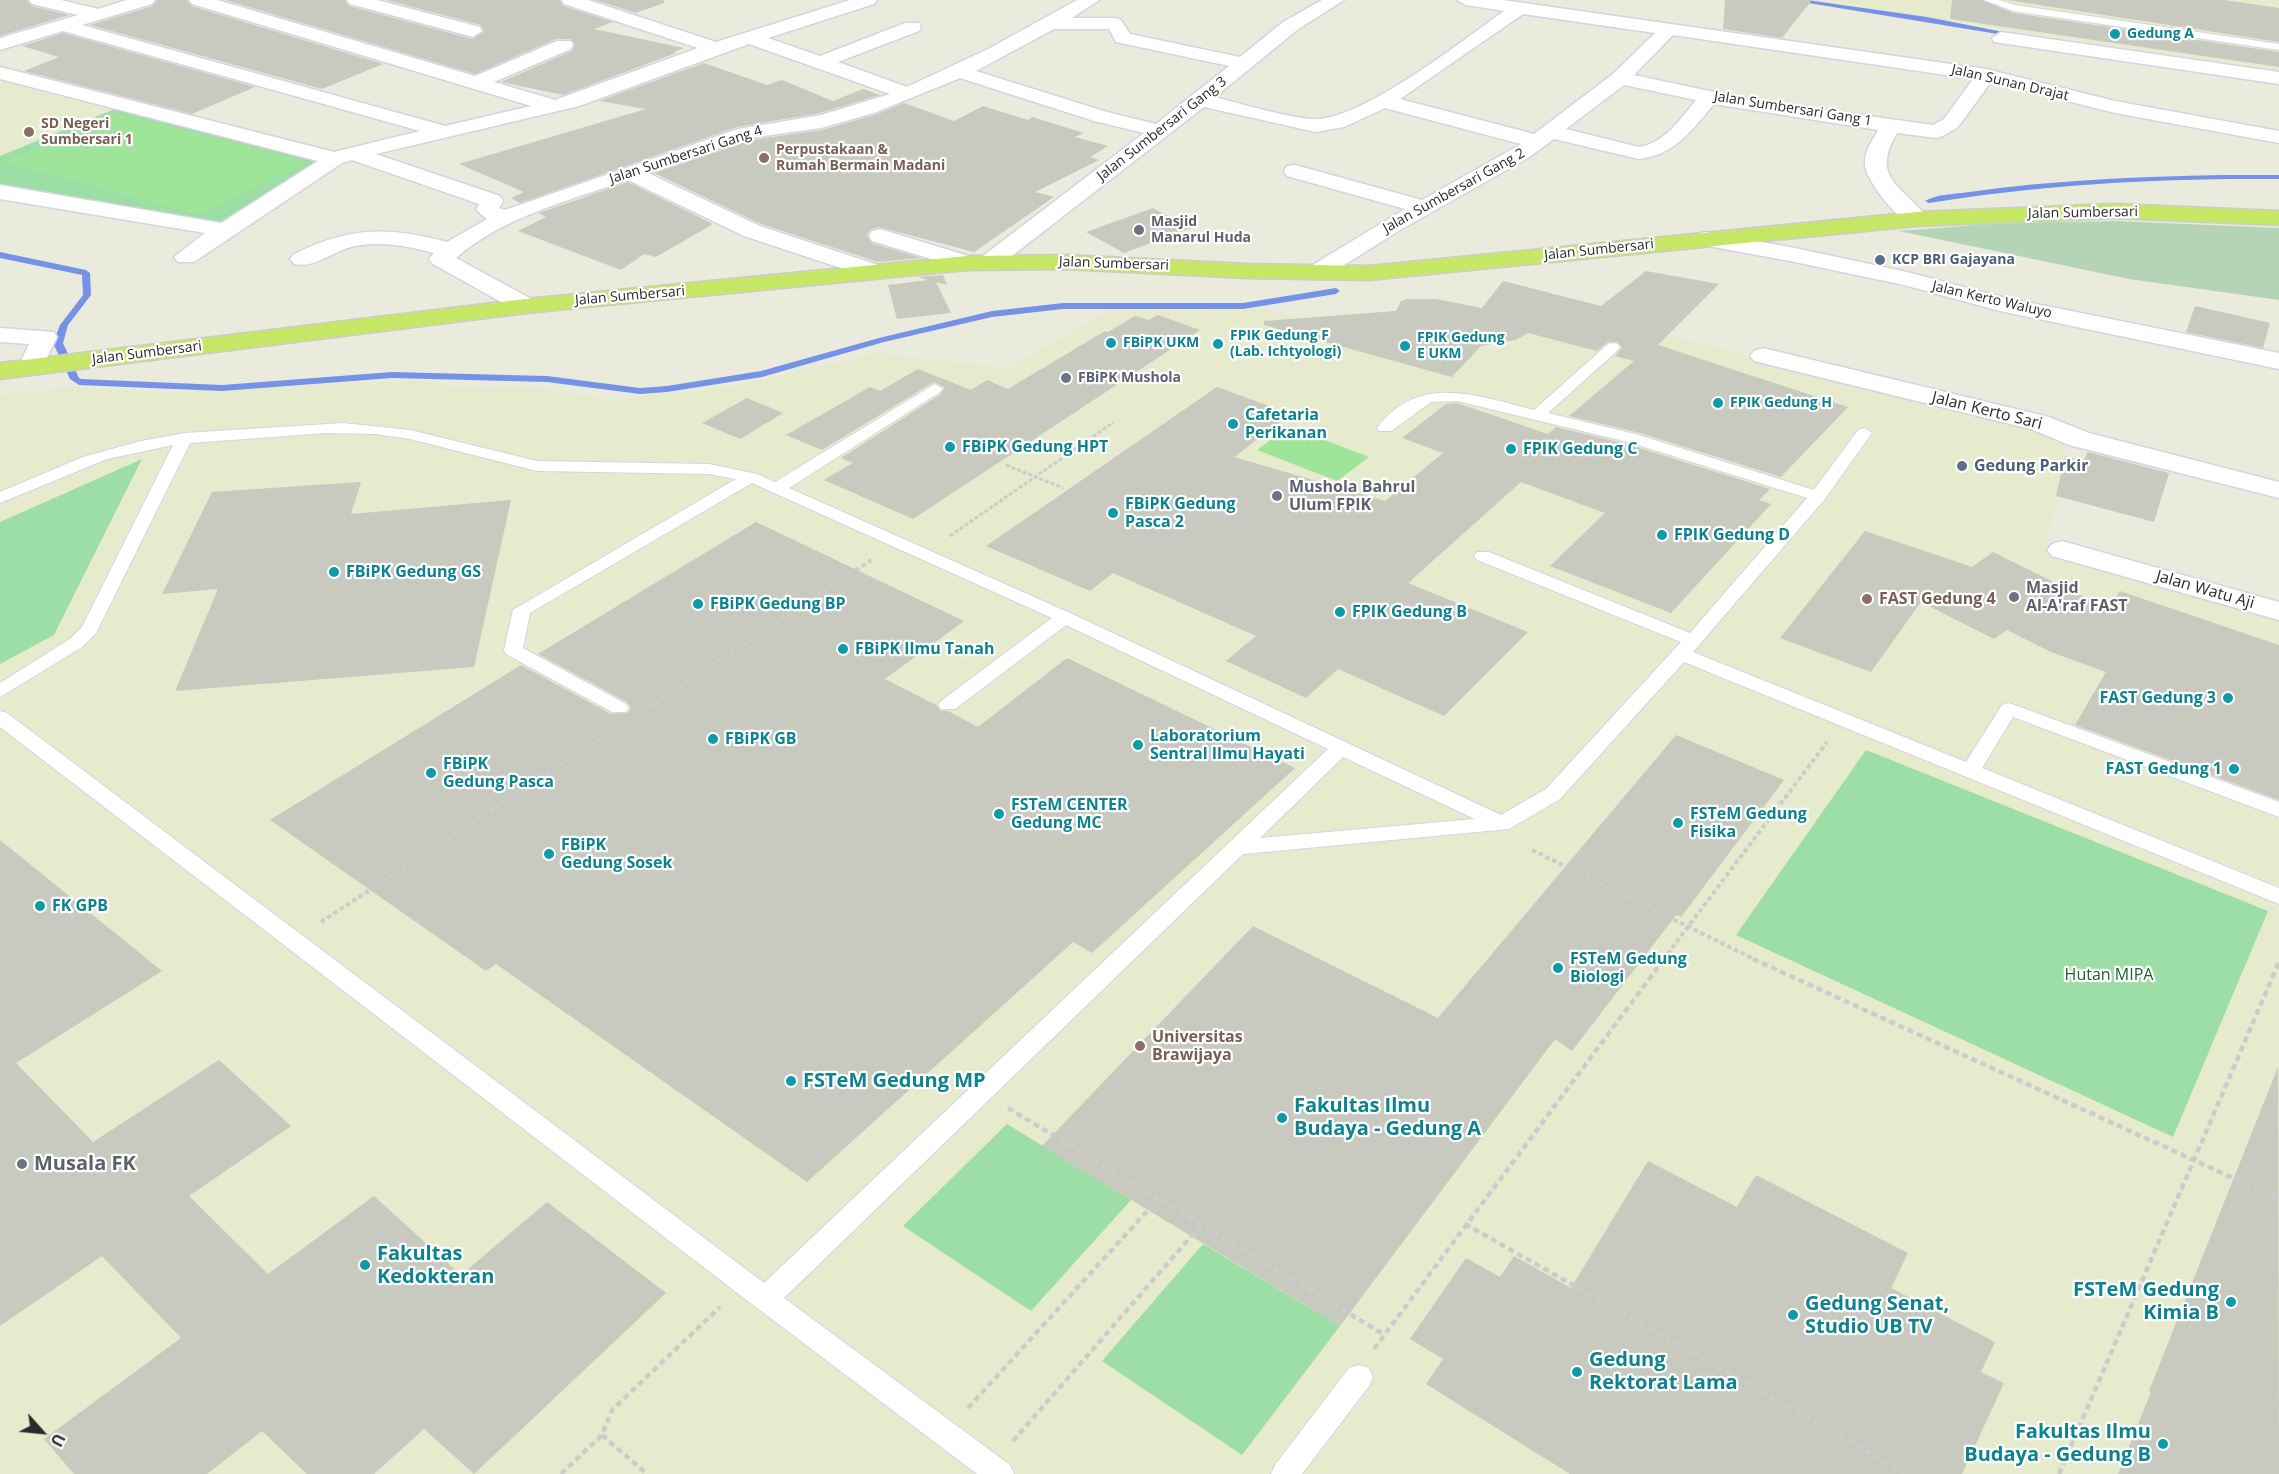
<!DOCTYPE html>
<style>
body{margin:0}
#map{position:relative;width:2279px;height:1474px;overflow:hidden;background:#eaebdd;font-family:"Open Sans",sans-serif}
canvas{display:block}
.north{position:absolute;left:12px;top:1402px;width:60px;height:60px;-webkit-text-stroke:4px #fff;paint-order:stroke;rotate:117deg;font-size:16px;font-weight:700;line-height:24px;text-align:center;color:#2a2a2a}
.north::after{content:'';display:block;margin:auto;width:21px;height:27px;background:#2a2a2a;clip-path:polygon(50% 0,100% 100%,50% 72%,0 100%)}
</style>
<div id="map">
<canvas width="2279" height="1474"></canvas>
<div class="north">U</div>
</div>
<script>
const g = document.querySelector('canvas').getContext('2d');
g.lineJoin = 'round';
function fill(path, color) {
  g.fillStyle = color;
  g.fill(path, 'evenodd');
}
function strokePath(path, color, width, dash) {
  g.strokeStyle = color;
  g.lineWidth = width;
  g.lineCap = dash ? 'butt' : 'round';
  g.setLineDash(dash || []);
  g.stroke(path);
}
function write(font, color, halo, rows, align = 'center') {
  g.font = font + ' "Open Sans",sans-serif';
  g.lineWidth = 4.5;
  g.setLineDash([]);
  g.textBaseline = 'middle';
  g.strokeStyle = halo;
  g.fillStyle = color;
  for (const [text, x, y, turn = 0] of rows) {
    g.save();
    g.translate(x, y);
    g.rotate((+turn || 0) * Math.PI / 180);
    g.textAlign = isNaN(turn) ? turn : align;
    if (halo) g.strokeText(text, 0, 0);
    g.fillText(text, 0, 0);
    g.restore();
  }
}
fill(new Path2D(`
 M1824,0H2279V70L2018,32Z
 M0,76L117,108L0,156Z
 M1262,309L1327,323L1349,312L1497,350L1573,312L2051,432L2066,444L2046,552L2279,618V1474H0V395L73,387L160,393L417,380L455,388L526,386L615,400L735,386L877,353L1009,368L1110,310Z`), '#e6ebcd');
fill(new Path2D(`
 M117,108L315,158L318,161L227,223L0,184V156Z
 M142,459L54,635L0,664V522Z
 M1866,750L2268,911L2173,1137L1736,935Z
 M1007,1124L1131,1200L1031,1311L903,1226Z
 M1203,1244L1340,1326L1242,1455L1102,1361Z`), '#9ddea6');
fill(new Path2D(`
 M2118,221L2279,228V300L2129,279L1899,231L2005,223Z`), '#b5d4b5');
fill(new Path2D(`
 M117,113L309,162L200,215L5,162Z
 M1289,426L1369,457L1337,481L1257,450Z`), '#9fe599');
fill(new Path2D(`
 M1790,0H1807L1927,17L2019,35L2016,37Z
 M2221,175H2279V179C2163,178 2044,184 1929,203L1925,201C1936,194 1956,194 1969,192C2052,180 2137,177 2221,175Z
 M0,252L86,270L90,273L91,295L68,325L63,343L79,378L81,379L222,385L392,372L547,376L640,388L667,386L761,371L879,338L992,311L1063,303H1243L1336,288L1340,291L1336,294L1243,309H1063L992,317L884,342L762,377L667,392L640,394L547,382L392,378L222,391L79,385L70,379L53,343L60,325L83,295L82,275L0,258Z`), '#7692e6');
fill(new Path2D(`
 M0,0H27L31,6L69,15L0,36Z
 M157,0H187L191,6L383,64L322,89L90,25L153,6Z
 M225,0H345L349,6L472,39L484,32L481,25L386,0H559L563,6L613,22L594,29L684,48L673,52L676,53L563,95L501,82L572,51L575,44L571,39H556L475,74Z
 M595,0H664V3L636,13Z
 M1725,0H1812L1782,38L1723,29Z
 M1952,0H1982L2013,13L2279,52V67L1950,19Z
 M2007,0H2224L2279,8V42Z
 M63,33L255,87L192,114L24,71L59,57L22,46Z
 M704,63L767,85L782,80L833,101L863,89L880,95L820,113L737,127L520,203L511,198L524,192L459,164L646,109L599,101Z
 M904,103L954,121L983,106L1028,120L1032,117L1084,133L1075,137L1108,146L1090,157L1099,160L1035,192L1054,197L974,252L879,227L871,229L867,235L871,243L921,258L878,262L761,224L654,173L751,140L822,130L875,115Z
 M628,182L713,224L656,257L644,254L621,270L518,231L546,217L539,213Z
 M1153,208L1191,228L1124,253L1086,232Z
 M1646,271L1719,284L1658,345L1848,407L1781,477L1640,433L1569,416L1634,361L1615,356L1622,348L1618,342H1608L1597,351L1528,333L1516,340L1481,346L1452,377L1264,325V321L1396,311L1401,301L1408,299H1436L1482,308L1503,281L1601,306Z
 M943,275L947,285L936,282L951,313L897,319L888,285L928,280L918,277Z
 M2195,306L2270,323L2263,348L2186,332Z
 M1158,315L1200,330L913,519L824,480L853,463L841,458L941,394L944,387L934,382L822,450L786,435L870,387L880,391L918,369L971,390L987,380L1008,389L1105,331L1108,332L1135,316L1149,320Z
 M1217,387L1291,414L1234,457L1385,501L1443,453L1402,438L1446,404L1457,403L1548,434L1556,427L1627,444L1770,489L1759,500L1771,504L1671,613L1550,566L1605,513L1521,482L1408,583L1528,632L1444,716L1338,669L1306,698L1226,661L1256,636L1113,573L1090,591L986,546Z
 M747,398L783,413L740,439L702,423Z
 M2088,452L2169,473L2154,522L2056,496L2065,456L2083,461Z
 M361,482L351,514L511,500L474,667L175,691L218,589L162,594L212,492Z
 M756,522L964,621L885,679L936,705L941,711H948L978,727L1067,658L1295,768L1092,953L1073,942L807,1182L496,964L486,971L270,820L521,665L611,714L628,713L631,708L627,702L538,654Z
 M1865,531L1972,567L1993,552L2108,609L2120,591L2279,645V800L2075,725L2106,672L2051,652L2007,630L1994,639L1921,602L1871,672L1780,638Z
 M1676,735L1784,780L1681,917L1676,915L1572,1051L1555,1039L1340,1326L1042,1146L1253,926L1438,1018Z
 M0,840L162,971L16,1063L93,1142L219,1060L291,1126L189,1196L268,1274L374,1196L461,1275L547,1202L666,1293L474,1474L424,1429L374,1474H307L262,1431L207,1474H74L44,1439L181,1338L102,1256L0,1326Z
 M2278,1067L2279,1474H2118L2151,1392L2149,1391Z
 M1648,1161L1737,1207L1756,1175L1908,1253L1891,1288L1995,1342L1981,1372L2004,1383L1962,1474H1570L1426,1384L1443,1359L1410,1339L1466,1258L1500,1277L1514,1256L1571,1288Z`), '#c8c9bf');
const lane = new Path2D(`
 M1984,0H1999L2015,5L2279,44V50L2013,11Z
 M1613,343L1618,344L1620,347L1618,350L1548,413L1639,435L1814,490L1858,430L1864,428L1872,433L1824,500L1693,652L1966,762L2002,705L2009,703L2279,802V817L2013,717L1982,768L2279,888V904L1684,662L1560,799L1509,829L1243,854L784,1298L1010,1465L1014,1474H977L736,1292L0,727V711L7,713L764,1283L1328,749L1066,625L955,709H941L938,705L941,701L1052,618L752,483L530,613L523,648L626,704L629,708L626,712H612L506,654L504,650L513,610L736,479L709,474L537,471L410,439L375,434L327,433L190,443L96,633L82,647L0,697V683L70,639L82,627L173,445L107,459L0,503V492L83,457L141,441L185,433L343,423L410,430L537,461L709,464L757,474L775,482L935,384L943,389L940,392L789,488L1070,613L1501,815L1546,789L1681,642L1477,560L1474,556L1477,552H1489L1690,633L1807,498L1628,442L1457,401L1431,402L1391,431H1379L1377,428C1419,372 1478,396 1534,410L1608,344ZM1343,757L1475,819L1260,838Z
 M1359,1365L1369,1368L1373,1377L1369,1386L1302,1474H1271L1275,1465L1349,1368Z`);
const street = new Path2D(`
 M29,0H61L98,9L127,0H155L152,4L82,25L445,126L531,106L192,4L189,0H217L475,76L557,41H571L573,45L571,49L494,82L555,100L698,48L564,4L561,0H588L716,42L850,0H877L874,4L768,38L820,56L905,23H919L921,27L919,31L838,62L907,87L990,48L1077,0H1099L1072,18H1115L1121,20L1130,34L1240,57L1283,22L1322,0H1344L1297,30L1215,97C1238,103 1299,121 1319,119C1368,115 1462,41 1504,11L1466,5L1457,0H1503L1986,69L2115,101L2279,131V143L2115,113L1991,82L1958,127L1943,136L1936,138L1897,133C1869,180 1905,186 1928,219L1925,224C1920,225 1916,226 1911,224C1896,218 1867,182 1865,165C1864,151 1872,142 1878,130L1714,104C1692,130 1675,155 1639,159L1554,139L1528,158L1400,230L1322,279H1306L1302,274L1306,269L1405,209L1287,176L1284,171L1287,166L1295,165L1422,200L1521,144L1385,108L1344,127L1316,132L1204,107L999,266H983L979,261L983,256L1144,133L1094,121L960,78L874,113L821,128L750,138L648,173L760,226L878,265L882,270L878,275H862L744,236L628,180C571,200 502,217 456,258L535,301L538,306L535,311L526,313L517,311L433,264L429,259L434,253C409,246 382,241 355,246C335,250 314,269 294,264L290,259L294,254C349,227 388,226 447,242L487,219L476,210L479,204L352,160L342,163L194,262H178L174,257L205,233L0,199V185L221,223L318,161L0,79V67L334,152L420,131L63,31L0,50V38L78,15L32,4ZM1523,14L1655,33L1613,74L1534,134L1400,99ZM1054,29H1109L1116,42L1229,66L1156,124L1107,112L976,71ZM1673,35L1973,79L1944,119L1933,125L1747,99L1634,75ZM749,44L890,94L821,115L738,129L505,210L499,208L503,201L500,196L376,154L579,106ZM1624,85L1696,100C1681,118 1664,144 1639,147L1566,129Z
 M347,0H377L480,27L482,31L473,37L350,4Z
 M2001,32L2279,72V84L1994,42L1992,38Z
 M880,229L975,258L979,263L975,268L967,270L872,241L869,236L872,231Z
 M1705,232L1790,247L1907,272L2002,297L2279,353V369L2000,311L1904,285L1790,261L1697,244L1694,239L1697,234Z
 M0,328L54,332L57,337L40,372L31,375L22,372L18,367L29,344L0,342Z
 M1763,348L2049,417L2089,433L2279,482V498L2069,445L2031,429L1754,361L1750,356L1754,351Z
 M2062,541L2279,602V620L2052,556L2047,550L2052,544Z`);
const primary = new Path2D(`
 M2115,204L2279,211V225L2115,218L1917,226L1369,280L1247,278L1065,269L967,270L526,313L0,379V363L526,299L967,256L1065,255L1247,264L1369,266L1917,212Z`);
strokePath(lane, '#d7d2e2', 2);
strokePath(street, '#d7d2e2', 3);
strokePath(primary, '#ccc', 3);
strokePath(new Path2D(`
 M1006,465L1063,488
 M950,536L1114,422`), '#ccc', 3, [4, 2]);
strokePath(new Path2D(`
 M649,707L871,560
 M1532,850L1756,960
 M321,922L610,732
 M1663,960L1827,742`), '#ccc', 4, [4.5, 3]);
strokePath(new Path2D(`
 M1753,959L2279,1199
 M1008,1108L1383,1334
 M1465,1224L1907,1474
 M1374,1349L1664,959
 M968,1408L1158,1199
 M602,1435L647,1474
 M1013,1441L1201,1225
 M561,1474L602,1435L612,1410L720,1307
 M2059,1474L2279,962`), '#ccc', 4.5, [6, 4]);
fill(lane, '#fff');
fill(street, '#fff');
fill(primary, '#c6e766');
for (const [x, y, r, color] of [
 [2115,34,6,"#0f9aa8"],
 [29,132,6,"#8d6e63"],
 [764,158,6,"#8d6e63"],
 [1139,230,6,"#6b7280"],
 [1880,260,6,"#5c6f8a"],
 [1111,343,6,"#0f9aa8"],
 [1218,344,6,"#0f9aa8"],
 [1405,346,6,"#0f9aa8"],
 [1066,378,6,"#6b7280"],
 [1718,403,6,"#0f9aa8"],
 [1233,424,6,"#0f9aa8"],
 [950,447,6,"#0f9aa8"],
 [1511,449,6,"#0f9aa8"],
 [1962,466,6,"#5c6f8a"],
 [1277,496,6,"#6b7280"],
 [1113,513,6,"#0f9aa8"],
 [1662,535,6,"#0f9aa8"],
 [334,572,6,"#0f9aa8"],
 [2014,597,6,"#6b7280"],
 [1867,599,6,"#8d6e63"],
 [698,604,6,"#0f9aa8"],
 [1340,612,6,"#0f9aa8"],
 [843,649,6,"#0f9aa8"],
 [2228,698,6,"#0f9aa8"],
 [713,739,6,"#0f9aa8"],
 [1138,745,6,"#0f9aa8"],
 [2234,769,6,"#0f9aa8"],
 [431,773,6,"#0f9aa8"],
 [999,814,6,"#0f9aa8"],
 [1678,823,6,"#0f9aa8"],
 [549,854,6,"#0f9aa8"],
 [40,906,6,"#0f9aa8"],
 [1558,968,6,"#0f9aa8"],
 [1140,1046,6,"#8d6e63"],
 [791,1081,6,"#0f9aa8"],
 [1282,1118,6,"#0f9aa8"],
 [22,1164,6,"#6b7280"],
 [365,1265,6,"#0f9aa8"],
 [2231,1302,6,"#0f9aa8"],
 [1793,1315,6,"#0f9aa8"],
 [1577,1372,6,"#0f9aa8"],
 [2163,1444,6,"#0f9aa8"]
]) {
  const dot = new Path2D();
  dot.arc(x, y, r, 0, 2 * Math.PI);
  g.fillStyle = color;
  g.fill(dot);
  strokePath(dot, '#fff', 2);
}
write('bold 14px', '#0d838f', '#fff', [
 ["Gedung A",2127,34],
 ["FPIK Gedung F",1230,336],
 ["(Lab. Ichtyologi)",1230,352],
 ["FPIK Gedung",1417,338],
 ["E UKM",1417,354],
 ["FBiPK UKM",1123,343],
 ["FPIK Gedung H",1730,403]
], 'left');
write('14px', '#2a2a2a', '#fff', [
 ["Jalan Sunan Drajat",2010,83,13],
 ["Jalan Sumbersari Gang 1",1793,109,9],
 ["Jalan Sumbersari Gang 3",1162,129,-38],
 ["Jalan Sumbersari Gang 4",686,155,-18],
 ["Jalan Sumbersari Gang 2",1454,191,-29],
 ["Jalan Sumbersari",2083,213,-1],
 ["Jalan Sumbersari",1599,250,-6],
 ["Jalan Sumbersari",1114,264,2],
 ["Jalan Sumbersari",630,296,-5],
 ["Jalan Kerto Waluyo",1992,300,13],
 ["Jalan Sumbersari",147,353,-7]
]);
write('bold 14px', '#785e54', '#fff', [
 ["SD Negeri",41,124],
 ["Sumbersari 1",41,140],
 ["Perpustakaan &",776,150],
 ["Rumah Bermain Madani",776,166]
], 'left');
write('bold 14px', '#5b616d', '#fff', [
 ["Masjid",1151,222],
 ["Manarul Huda",1151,238],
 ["FBiPK Mushola",1078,378]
], 'left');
write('bold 14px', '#4e5e75', '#fff', [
 ["KCP BRI Gajayana",1892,260]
], 'left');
write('16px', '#2a2a2a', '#fff', [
 ["Jalan Kerto Sari",1987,411,14],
 ["Jalan Watu Aji",2205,590,16]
]);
write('bold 16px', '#0d838f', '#fff', [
 ["Cafetaria",1245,415],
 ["Perikanan",1245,433],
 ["FBiPK Gedung HPT",962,447],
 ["FPIK Gedung C",1523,449],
 ["FBiPK Gedung",1125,504],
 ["Pasca 2",1125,522],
 ["FPIK Gedung D",1674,535],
 ["FBiPK Gedung GS",346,572],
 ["FBiPK Gedung BP",710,604],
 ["FPIK Gedung B",1352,612],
 ["FBiPK Ilmu Tanah",855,649],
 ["FAST Gedung 3",2216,698,"right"],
 ["Laboratorium",1150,736],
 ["Sentral Ilmu Hayati",1150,754],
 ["FBiPK GB",725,739],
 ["FBiPK",443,764],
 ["Gedung Pasca",443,782],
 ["FAST Gedung 1",2222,769,"right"],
 ["FSTeM CENTER",1011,805],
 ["Gedung MC",1011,823],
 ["FSTeM Gedung",1690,814],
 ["Fisika",1690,832],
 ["FBiPK",561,845],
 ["Gedung Sosek",561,863],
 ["FK GPB",52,906],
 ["FSTeM Gedung",1570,959],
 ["Biologi",1570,977]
], 'left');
write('bold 16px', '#4e5e75', '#fff', [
 ["Gedung Parkir",1974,466]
], 'left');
write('bold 16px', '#5b616d', '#fff', [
 ["Mushola Bahrul",1289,487],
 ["Ulum FPIK",1289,505],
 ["Masjid",2026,588],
 ["Al-A'raf FAST",2026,606]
], 'left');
write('bold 16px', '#785e54', '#fff', [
 ["FAST Gedung 4",1879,599],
 ["Universitas",1152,1037],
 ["Brawijaya",1152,1055]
], 'left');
write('16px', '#1f6232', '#fff', [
 ["Hutan MIPA",2109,975]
]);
write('bold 20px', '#0d838f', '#fff', [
 ["FSTeM Gedung MP",803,1081],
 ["Fakultas Ilmu",1294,1106],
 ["Budaya - Gedung A",1294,1129],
 ["Fakultas",377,1254],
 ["Kedokteran",377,1277],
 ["FSTeM Gedung",2219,1290,"right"],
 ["Kimia B",2219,1313,"right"],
 ["Gedung Senat,",1805,1304],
 ["Studio UB TV",1805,1327],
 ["Gedung",1589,1360],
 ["Rektorat Lama",1589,1383],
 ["Fakultas Ilmu",2151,1432,"right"],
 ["Budaya - Gedung B",2151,1455,"right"]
], 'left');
write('bold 20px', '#5b616d', '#fff', [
 ["Musala FK",34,1164]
], 'left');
</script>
